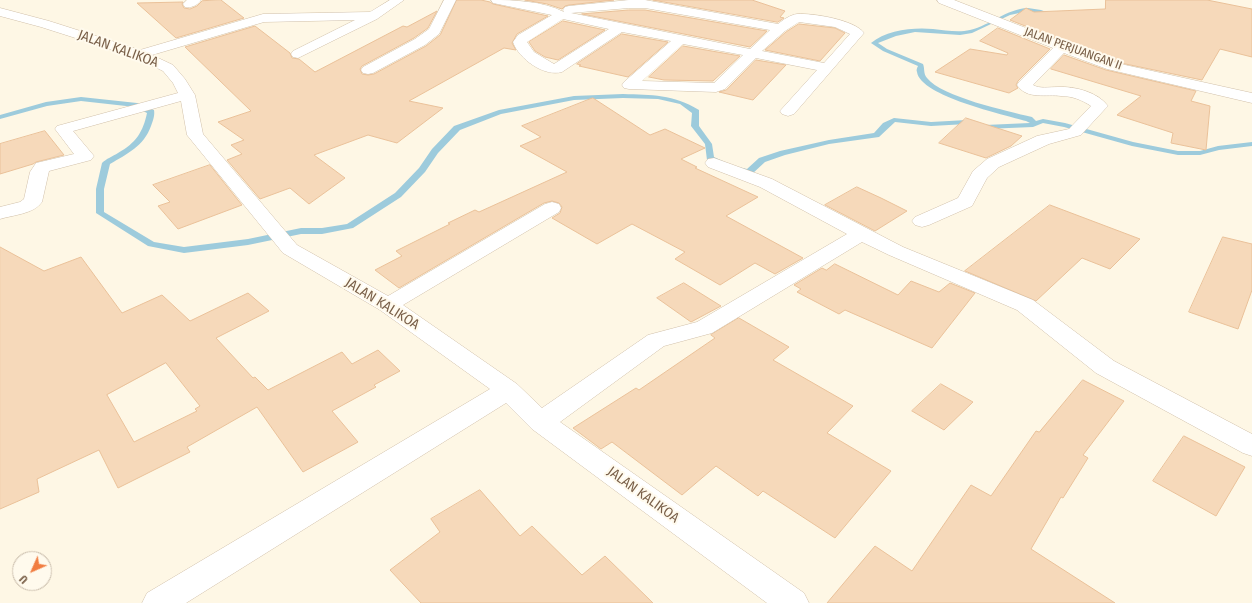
<!DOCTYPE html>
<style>
body{margin:0}
#map{position:relative;width:1252px;height:603px;overflow:hidden;background:#fef7e5;font-family:"Fira Sans Condensed",sans-serif}
canvas{display:block}
.north{position:absolute;left:12px;top:551px;width:40px;height:40px;box-sizing:border-box;background:#fffaed;border:1px solid #c9bcab;border-radius:50%;rotate:225deg;font-size:11px;font-weight:700;line-height:16px;text-align:center;color:#795f48}
.north::after{content:'';display:block;margin:auto;width:14px;height:18px;background:#f17d41;clip-path:polygon(50% 0,100% 100%,50% 72%,0 100%)}
</style>
<div id="map">
<canvas width="1252" height="603"></canvas>
<div class="north">U</div>
</div>
<script>
const g = document.querySelector('canvas').getContext('2d');
g.lineJoin = 'round';
function fill(path, color) {
  g.fillStyle = color;
  g.fill(path, 'evenodd');
}
function strokePath(path, color, width, dash) {
  g.strokeStyle = color;
  g.lineWidth = width;
  g.lineCap = dash ? 'butt' : 'round';
  g.setLineDash(dash || []);
  g.stroke(path);
}
function write(font, color, halo, rows, align = 'center') {
  g.font = font + ' "Fira Sans Condensed",sans-serif';
  g.lineWidth = 4;
  g.setLineDash([]);
  g.textBaseline = 'middle';
  g.strokeStyle = halo;
  g.fillStyle = color;
  for (const [text, x, y, turn = 0] of rows) {
    g.save();
    g.translate(x, y);
    g.rotate((+turn || 0) * Math.PI / 180);
    g.textAlign = isNaN(turn) ? turn : align;
    if (halo) g.strokeText(text, 0, 0);
    g.fillText(text, 0, 0);
    g.restore();
  }
}
fill(new Path2D(`
 M1028,8L1041,10L1056,16L1053,18L1035,12H1024L1010,15L972,33L960,35L915,32L896,36L878,43L887,49L923,64C925,69 923,73 927,78C942,97 1007,111 1032,117L1036,121L1043,119L1065,123L1133,142L1178,151H1200L1218,146L1252,142V146L1219,150L1200,155H1178L1132,146L1064,127L1043,123L1033,127L985,129L967,124L931,126L895,122L879,137L829,144L785,155L765,162L752,174H746L734,169L738,167L747,169L759,158L780,151L829,140L874,133L883,123L894,118L931,122L967,120L985,125L1030,123L1026,121C1005,115 920,96 917,72C916,70 917,68 918,66L883,51L871,43C886,30 914,27 933,29C945,30 958,33 970,30C991,25 1006,9 1028,8Z
 M623,94C652,95 673,94 699,110V126L712,144L714,157L727,163L723,165L707,160L705,144L691,126L692,113L680,104L658,99L623,98L574,100L501,114L460,130L438,153L425,172L401,197L353,228L322,234H301L248,245L184,253L148,246L96,213V189L102,163C106,159 113,156 118,153C136,143 143,132 147,113L135,107L81,101L47,106L0,119V115L46,102L81,97L137,103L154,110C155,115 153,121 151,126C144,146 127,154 110,164L104,189V212L154,242L184,247L248,239L301,228H322L347,224L395,193L419,168L432,149L454,126L499,110L574,96Z`), '#9dcbdc');
const building = new Path2D(`
 M221,0L244,18L176,38L137,3L183,2L182,4L184,8L190,9L197,6L202,1Z
 M457,0H481L490,2L493,4L548,16L517,34L512,43L516,50L504,48L409,101L443,108L397,143L368,135L314,155L345,178L309,204L290,188L260,199L227,160L242,154L231,145L244,140L218,122L251,111L185,47L255,26L290,53L292,58L299,59L315,72L403,26L407,27L437,11L428,28L414,38L362,66L360,69L362,74L368,75L374,74L426,46L440,35Z
 M525,0H614L569,5L565,6L562,9L547,4Z
 M653,0H752L785,11L780,17L784,18L778,22Z
 M1106,0H1207L1252,9V57L1220,49L1202,80L1116,62L1010,20L1026,8L1034,12L1105,9Z
 M629,10H645L767,31L750,47L582,14Z
 M563,21L605,30L558,60L545,57L535,51L529,42Z
 M799,24L835,28L845,33L820,61L765,50L786,32Z
 M998,28L1050,49L1018,81L1016,85L1018,88L1009,93L935,72L970,49L1007,55L1008,53L980,41Z
 M622,34L668,42L628,77L579,66L581,65L577,64Z
 M683,46L740,56L713,81L664,80L649,77Z
 M1064,55L1106,70L1196,91L1191,101L1210,106L1206,150L1171,143L1173,133L1117,115L1141,96L1051,69Z
 M756,60L786,65L753,100L719,92L726,90Z
 M593,98L650,135L665,129L705,148L681,159L697,167L695,168L758,197L726,216L803,258L775,274L755,263L720,285L675,259L685,252L632,224L597,244L552,218L560,213L562,207L559,203L552,201L544,203L399,288L375,270L402,256L396,251L450,224L448,223L475,210L479,212L567,172L520,146L541,137L522,126Z
 M966,118L1022,136L1011,146L986,158L939,143Z
 M45,131L64,155L36,162L33,164L0,174V144Z
 M210,165L242,205L178,229L158,206L170,202L153,185Z
 M857,187L881,198L907,211L875,231L825,205Z
 M1050,205L1140,239L1110,269L1082,258L1036,301L965,271Z
 M1223,237L1252,244V290L1238,329L1189,312Z
 M0,247L44,271L81,257L122,313L162,295L190,321L248,293L269,311L216,338L253,378L255,377L268,390L342,352L352,364L378,350L400,371L374,385L376,387L332,411L358,442L303,472L257,407L187,447L190,452L118,488L99,450L37,479L39,492L0,509ZM166,363L200,406L195,409L197,411L134,442L107,395Z
 M835,264L898,295L911,281L939,292L950,283L975,293L932,348L845,310L839,314L797,292L801,289L794,285L822,268L826,270Z
 M684,283L721,306L691,322L657,298Z
 M739,318L789,347L773,360L853,406L827,433L891,471L835,538L763,491L758,496L716,466L682,495L612,442L601,449L573,428L636,388L639,390L715,338L711,335Z
 M1083,380L1124,401L1083,455L1088,458L1063,498L1061,497L1031,549L1115,603H827L875,546L912,571L971,485L991,496L1036,431L1039,432Z
 M941,384L973,402L944,430L912,411Z
 M1184,436L1245,467L1216,516L1153,481Z
 M480,490L520,536L532,526L582,575L605,556L653,603H421L390,570L440,532L431,519Z`);
fill(building, '#f6d9ba');
strokePath(building, '#eac199', 1);
const minor = new Path2D(`
 M187,0H201C197,6 191,8 185,7L183,4Z
 M390,0H404L377,19L298,58L293,57L291,54L293,51L355,20L264,22L152,55L173,65L185,79L195,95L203,134L297,245L388,296L545,204L552,202L559,204L561,208L559,212L403,305L517,384L542,408L648,335L697,322L847,234L760,187L708,167L705,163L708,159L714,158L772,179L903,247L1033,300L1114,361L1252,434V456L1243,453L1096,373L1017,310L889,255L862,242L712,333L664,346L560,422L804,593L809,603H767L532,429L506,403L186,603H142L147,593L490,389L380,310L283,253L187,135L181,101L73,131L94,156L91,160L49,171L42,202C34,214 13,215 0,219V207L20,202L24,199L30,172L36,163L74,154L55,129L57,126L178,93L173,83L163,71L135,57L41,27L0,16V8L49,21L140,50L263,14L370,12Z
 M444,0H456L439,34L425,45L373,73L368,74L363,73L361,70L363,67L415,39L429,29Z
 M491,0C515,0 542,1 564,12L563,10L565,7L569,6L629,0H645L778,24C783,20 790,15 797,14C813,13 855,20 864,33L794,114L788,116L782,114L780,111L817,70L756,58L725,89L716,92L629,89L624,88L622,85L624,82L671,41L622,32L562,72C544,77 519,59 513,42L518,35L552,15L493,3ZM629,8H645L770,30L750,49L571,13ZM563,19L609,29L554,64L534,52L527,42ZM799,22L835,27L850,34L824,63L762,51L785,31ZM683,44L743,55L714,83L642,81Z
 M937,0H954L1116,63L1252,93V103L1107,69L1064,53L1033,85C1040,89 1049,87 1058,87C1074,86 1098,92 1108,106L1105,109L1081,135L1049,144L999,167L987,178L972,206L929,225L922,227L915,225L912,221L915,217L958,198L973,171L987,159L1037,136L1069,129L1091,106C1082,100 1072,96 1061,96C1046,94 1027,100 1017,85L1019,82L1053,48L939,3Z`);
strokePath(minor, '#d1c0aa', 1);
fill(minor, '#fff');
write('12px', '#795f48', '#fffaed', [
 ["JALAN PERJUANGAN II",1073,49,20]
]);
write('14px', '#795f48', '#fffaed', [
 ["JALAN KALIKOA",118,49,20],
 ["JALAN KALIKOA",382,304,32],
 ["JALAN KALIKOA",643,495,36]
]);
</script>
